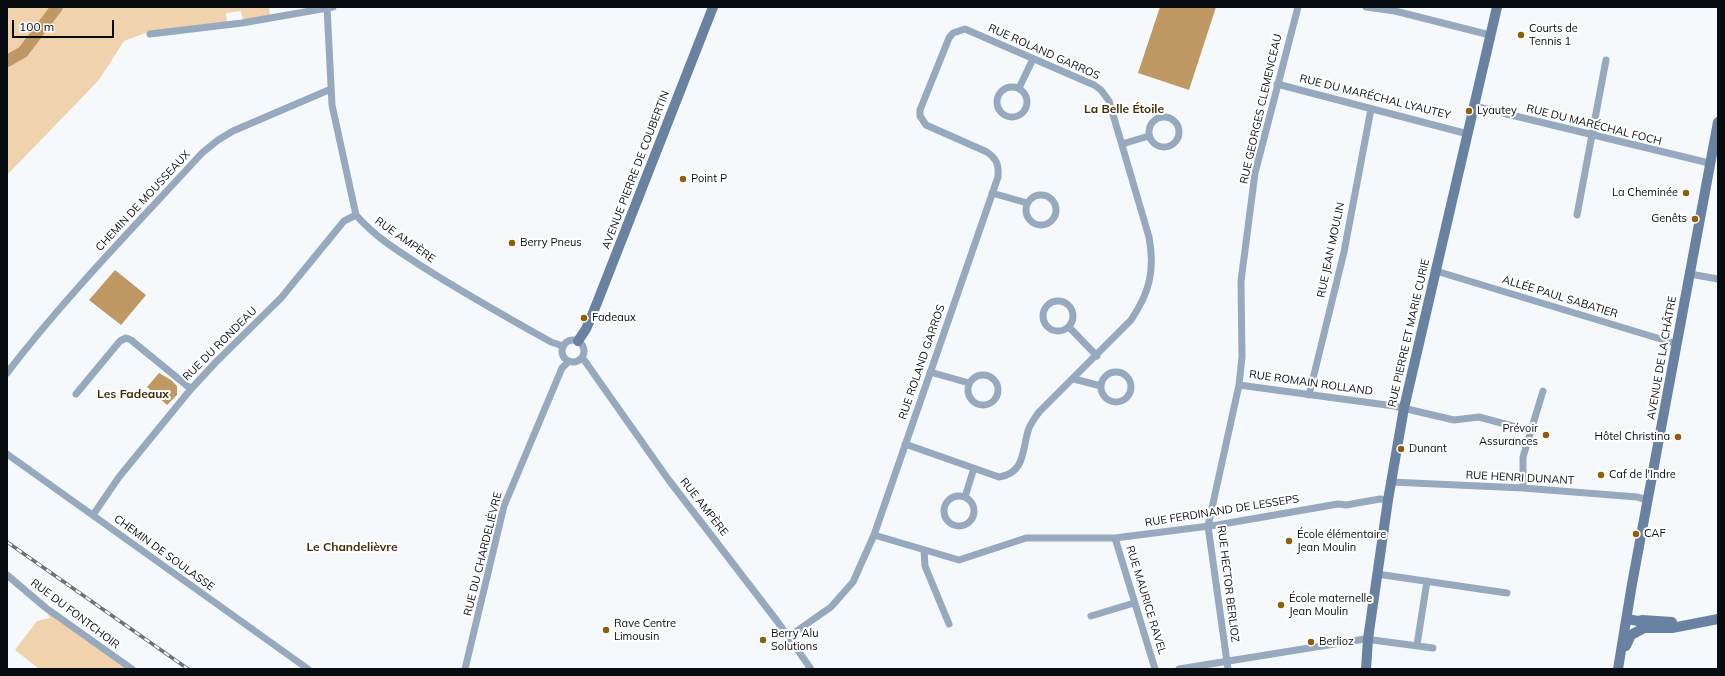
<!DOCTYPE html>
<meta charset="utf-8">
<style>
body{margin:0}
#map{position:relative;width:1725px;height:676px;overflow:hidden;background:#f6f9fc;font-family:Mulish,sans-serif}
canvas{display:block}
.frame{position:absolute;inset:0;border:8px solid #070c11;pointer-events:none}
.scale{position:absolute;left:12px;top:20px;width:102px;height:18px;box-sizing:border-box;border:2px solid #070c11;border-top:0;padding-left:5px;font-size:12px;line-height:14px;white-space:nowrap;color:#070c11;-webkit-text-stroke:3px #fff;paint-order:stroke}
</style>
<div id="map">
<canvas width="1725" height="676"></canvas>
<div class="frame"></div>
<div class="scale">100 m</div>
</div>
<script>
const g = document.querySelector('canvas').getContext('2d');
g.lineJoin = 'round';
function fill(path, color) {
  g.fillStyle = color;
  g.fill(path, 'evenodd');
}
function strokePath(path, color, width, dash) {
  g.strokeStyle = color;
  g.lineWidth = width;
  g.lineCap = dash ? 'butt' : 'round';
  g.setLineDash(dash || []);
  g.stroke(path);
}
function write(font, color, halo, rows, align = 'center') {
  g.font = font + ' Mulish,sans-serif';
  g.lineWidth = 4;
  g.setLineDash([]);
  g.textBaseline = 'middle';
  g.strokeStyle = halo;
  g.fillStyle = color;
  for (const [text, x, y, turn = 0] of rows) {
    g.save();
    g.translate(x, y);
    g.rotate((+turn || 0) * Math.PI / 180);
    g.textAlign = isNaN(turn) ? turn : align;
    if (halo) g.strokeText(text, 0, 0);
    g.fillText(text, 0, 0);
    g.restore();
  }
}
fill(new Path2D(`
 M7,7H269L270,17L243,20L241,11L226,13L227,23L151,31L124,41L99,80L7,175Z
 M46,611L128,669H39L15,650L37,621L50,618Z`), '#f0d2ad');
fill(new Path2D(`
 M1160,7H1216L1189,90L1138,73Z
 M115,270L146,295L121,325L89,300Z
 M159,373L171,380L177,386V395L167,405L147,387Z`), '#c09864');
strokePath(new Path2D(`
 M7,61L23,52L57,7`), '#c09864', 12);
strokePath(new Path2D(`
 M327,7L332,105L356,215C375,237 398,251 423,267C465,294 508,318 551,342L563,346
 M1366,7L1395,11L1490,35
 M150,34L242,23L333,7
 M1277,84L1468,134
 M997 102a15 15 0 1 1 30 0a15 15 0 1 1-30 0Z
 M1019,88L1033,59
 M1474,106L1709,163
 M1149 132a15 15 0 1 1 30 0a15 15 0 1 1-30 0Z
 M1122,144L1149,136
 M992,193L1027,203
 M1026 210a15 15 0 1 1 30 0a15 15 0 1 1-30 0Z
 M1577,215L1606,60
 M1436,271L1677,344
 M1690,274L1718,279
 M1043 316a15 15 0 1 1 30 0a15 15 0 1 1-30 0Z
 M1069,327L1097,356
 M562 351a11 11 0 1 1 22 0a11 11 0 1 1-22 0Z
 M582,357L668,479L777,621L811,669
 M1101 387a15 15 0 1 1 30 0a15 15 0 1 1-30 0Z
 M930,372L969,383
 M7,373C66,296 136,225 202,153L218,140L233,131L331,89
 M968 390a15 15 0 1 1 30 0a15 15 0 1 1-30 0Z
 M1074,379L1101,386
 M1239,385L1394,406L1454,420L1479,417L1531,431
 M76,394L120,341L126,338L131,340L191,389
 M1309,395L1344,252L1371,109
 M7,454L308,669
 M1391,482L1523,488L1637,497L1648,500
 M1523,488V457L1543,391
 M944 511a15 15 0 1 1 30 0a15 15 0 1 1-30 0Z
 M965,497L974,468
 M93,515L119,477L191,389L216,362L281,298L344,221L356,215
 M874,535L959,560L1026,538H1115L1217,525L1338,504L1346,505L1380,499L1388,500
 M1115,538L1155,669
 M924,550L925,566L949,624
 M1377,574L1507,593
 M7,575L46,608L132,669
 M1091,616L1134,603
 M788,637L831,607L853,582L874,535L998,177C999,165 997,159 987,152L926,125L920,116V110L949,38L953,33L965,29L1094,85L1101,90L1109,101L1149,237C1155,270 1150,292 1131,320L1039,412C1035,418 1030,424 1028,431C1022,451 1025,473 999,477L905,444
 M1417,645L1427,581
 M465,669L504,506L562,368L569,361
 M1179,669L1365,639L1433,648
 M1228,669L1208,526L1239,385L1242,357L1241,281L1255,173L1298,7`), '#97a9bf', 7);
strokePath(new Path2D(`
 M578,341L586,329L593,313L713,7
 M1627,619L1638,621L1642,620L1672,622
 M1626,646L1631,635L1644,628H1672L1718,619
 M1366,669L1368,639L1388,500L1404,408L1497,7
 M1618,669L1632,584L1718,122`), '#6982a2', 10);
const rail = new Path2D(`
 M7,542L188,669`);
strokePath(rail, '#6d7175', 3.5);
strokePath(rail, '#fff', 2, [6]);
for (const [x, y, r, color] of [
 [1521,35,4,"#8e5e08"],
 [1469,111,4,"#8e5e08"],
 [683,179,4,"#8e5e08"],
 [1686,193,4,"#8e5e08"],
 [1695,219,4,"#8e5e08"],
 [512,243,4,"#8e5e08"],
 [584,318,4,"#8e5e08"],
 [1546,435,4,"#8e5e08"],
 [1678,437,4,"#8e5e08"],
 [1401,449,4,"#8e5e08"],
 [1601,475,4,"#8e5e08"],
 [1636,534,4,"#8e5e08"],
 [1289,541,4,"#8e5e08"],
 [1281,605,4,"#8e5e08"],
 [606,630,4,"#8e5e08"],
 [763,640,4,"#8e5e08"],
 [1311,642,4,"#8e5e08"]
]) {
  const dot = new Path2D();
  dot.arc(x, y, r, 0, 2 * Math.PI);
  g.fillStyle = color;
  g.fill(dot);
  strokePath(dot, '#fff', 1.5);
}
write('11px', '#070c11', '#fff', [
 ["Courts de",1529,29],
 ["Tennis 1",1529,42],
 ["Lyautey",1477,111],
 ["Point P",691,179],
 ["La Cheminée",1678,193,"right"],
 ["Genêts",1687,219,"right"],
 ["Berry Pneus",520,243],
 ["Fadeaux",592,318],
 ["Prévoir",1538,429,"right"],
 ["Assurances",1538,442,"right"],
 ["Hôtel Christina",1670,437,"right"],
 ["Dunant",1409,449],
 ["Caf de l'Indre",1609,475],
 ["CAF",1644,534],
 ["École élémentaire",1297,535],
 ["Jean Moulin",1297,548],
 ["École maternelle",1289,599],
 ["Jean Moulin",1289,612],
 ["Rave Centre",614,624],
 ["Limousin",614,637],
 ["Berry Alu",771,634],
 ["Solutions",771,647],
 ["Berlioz",1319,642]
], 'left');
write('11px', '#070c11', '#fff', [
 ["RUE ROLAND GARROS",1044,52,24],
 ["RUE DU MARÉCHAL LYAUTEY",1375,97,14],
 ["RUE GEORGES CLEMENCEAU",1261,109,-77],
 ["RUE DU MARÉCHAL FOCH",1594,125,14],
 ["AVENUE PIERRE DE COUBERTIN",636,170,-69],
 ["CHEMIN DE MOUSSEAUX",143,201,-47],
 ["RUE AMPÈRE",405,240,35],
 ["RUE JEAN MOULIN",1331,250,-78],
 ["ALLÉE PAUL SABATIER",1560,297,17],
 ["RUE PIERRE ET MARIE CURIE",1409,333,-77],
 ["RUE DU RONDEAU",220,344,-45],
 ["AVENUE DE LA CHÂTRE",1662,358,-80],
 ["RUE ROLAND GARROS",922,362,-71],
 ["RUE ROMAIN ROLLAND",1311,383,8],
 ["RUE HENRI DUNANT",1520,478,3],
 ["RUE AMPÈRE",704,507,52],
 ["RUE FERDINAND DE LESSEPS",1222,511,-9],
 ["CHEMIN DE SOULASSE",164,553,36],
 ["RUE DU CHARDELIÈVRE",483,554,-76],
 ["RUE HECTOR BERLIOZ",1228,584,83],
 ["RUE MAURICE RAVEL",1146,600,73],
 ["RUE DU FONTCHOIR",75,614,37]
]);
write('bold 12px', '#442d09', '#fff', [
 ["La Belle Étoile",1124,109],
 ["Les Fadeaux",133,394],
 ["Le Chandelièvre",352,547]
]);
</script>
